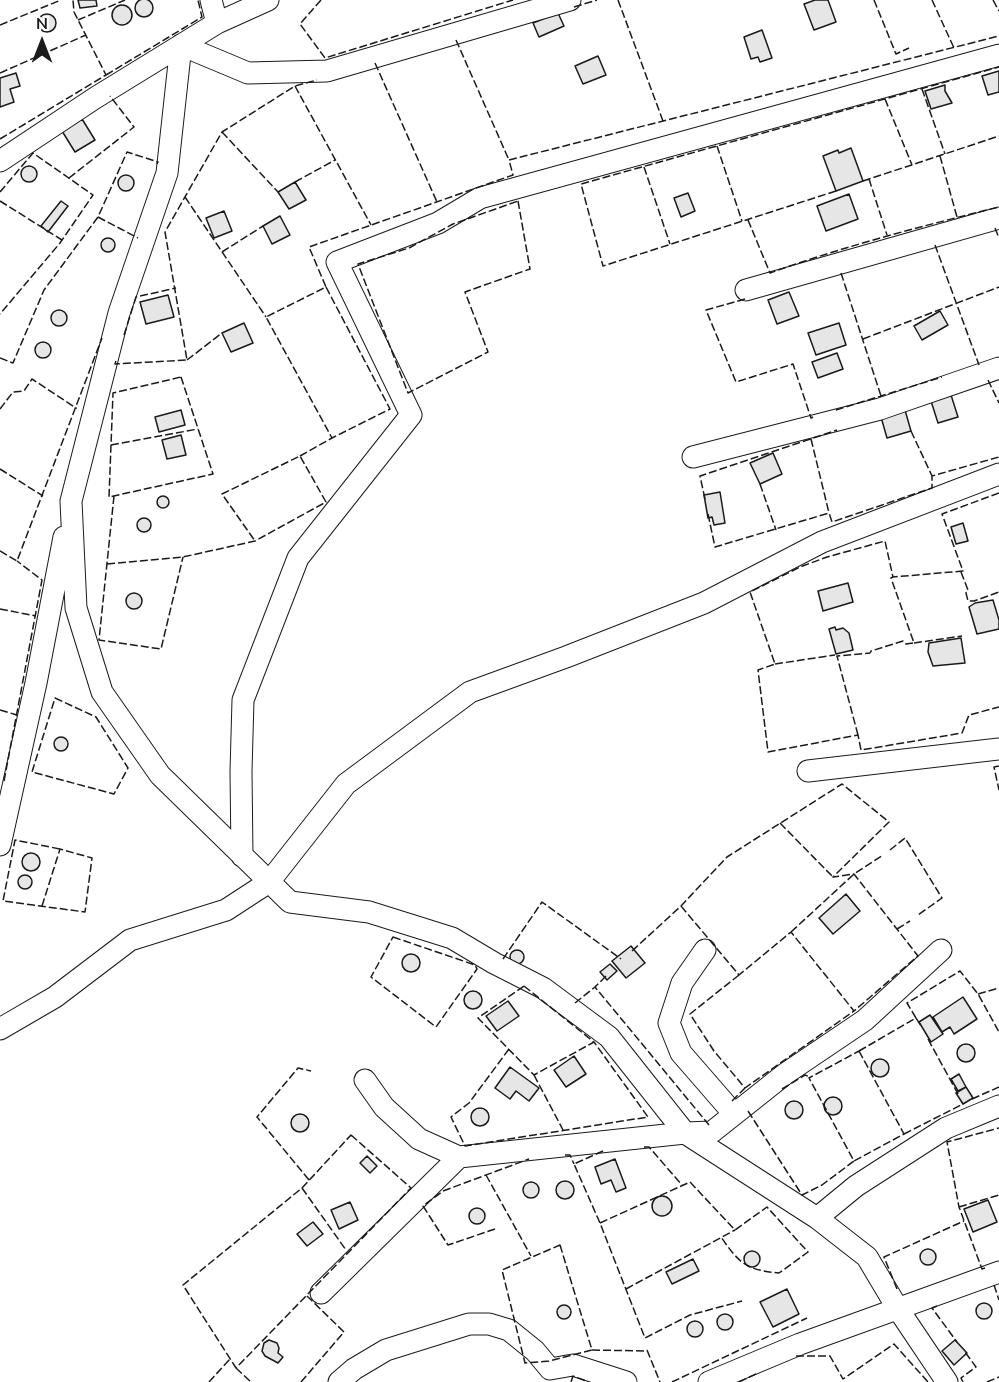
<!DOCTYPE html>
<style>
body{margin:0}
#map{position:relative;width:999px;height:1382px;overflow:hidden;background:#fff;font-family:"Nunito Sans",sans-serif}
canvas{display:block}
.north{position:absolute;left:12px;top:12px;width:60px;height:60px;-webkit-text-stroke:4px #fff;paint-order:stroke;rotate:0deg;font-size:16px;font-weight:700;line-height:24px;text-align:center;color:#1a1a1a}
.north::after{content:'';display:block;margin:auto;width:21px;height:27px;background:#1a1a1a;clip-path:polygon(50% 0,100% 100%,50% 72%,0 100%)}
</style>
<div id="map">
<canvas width="999" height="1382"></canvas>
<div class="north">N</div>
</div>
<script>
const g = document.querySelector('canvas').getContext('2d');
g.lineJoin = 'round';
function fill(path, color) {
  g.fillStyle = color;
  g.fill(path, 'evenodd');
}
function strokePath(path, color, width, dash) {
  g.strokeStyle = color;
  g.lineWidth = width;
  g.lineCap = dash ? 'butt' : 'round';
  g.setLineDash(dash || []);
  g.stroke(path);
}
const building = new Path2D(`
 M135 8a9 9 0 1 1 18 0a9 9 0 1 1-18 0Z
 M78,0H96L97,6L80,8Z
 M815,0H828L836,22L814,30L804,4Z
 M112 15a10 10 0 1 1 20 0a10 10 0 1 1-20 0Z
 M558,13L564,26L539,37L533,23Z
 M38 23a9 9 0 1 1 18 0a9 9 0 1 1-18 0Z
 M762,30L772,58L760,62L758,57L751,59L744,37Z
 M598,56L606,75L583,84L575,66Z
 M999,71V92L988,95L982,76Z
 M16,73L20,86L10,89L14,102L0,107V78Z
 M945,85V91L952,103L931,109L925,91Z
 M82,119L95,140L75,152L62,131Z
 M851,148L863,181L836,191L823,156L838,150L839,153Z
 M21 174a8 8 0 1 1 16 0a8 8 0 1 1-16 0Z
 M118 183a8 8 0 1 1 16 0a8 8 0 1 1-16 0Z
 M295,182L306,200L289,209L278,192Z
 M688,193L695,211L681,217L674,198Z
 M849,194L858,219L826,231L817,206Z
 M61,201L68,206L48,232L41,226Z
 M224,211L232,231L214,238L206,218Z
 M280,216L290,235L272,244L263,226Z
 M101 245a7 7 0 1 1 14 0a7 7 0 1 1-14 0Z
 M789,292L799,316L777,324L768,300Z
 M168,295L174,317L146,324L140,302Z
 M51 318a8 8 0 1 1 16 0a8 8 0 1 1-16 0Z
 M940,311L948,325L922,340L914,326Z
 M244,323L253,343L231,352L222,333Z
 M839,323L846,345L816,355L808,333Z
 M35 350a8 8 0 1 1 16 0a8 8 0 1 1-16 0Z
 M837,353L843,369L818,378L812,362Z
 M951,395L958,417L938,423L931,401Z
 M181,410L185,425L159,432L155,417Z
 M905,410L911,431L887,438L881,417Z
 M181,435L186,455L167,459L162,440Z
 M773,453L782,474L760,484L750,463Z
 M720,492L725,523L714,525L712,517L708,518L704,495Z
 M157 502a6 6 0 1 1 12 0a6 6 0 1 1-12 0Z
 M137 525a7 7 0 1 1 14 0a7 7 0 1 1-14 0Z
 M963,523L968,541L956,544L951,527Z
 M848,583L853,602L823,611L818,591Z
 M126 601a8 8 0 1 1 16 0a8 8 0 1 1-16 0Z
 M993,600L999,620V629L977,634L969,607L975,603Z
 M835,627L836,630L843,628L849,633L853,650L836,654L829,629Z
 M961,638L965,663L933,666L928,652L929,643Z
 M54 744a7 7 0 1 1 14 0a7 7 0 1 1-14 0Z
 M22 862a9 9 0 1 1 18 0a9 9 0 1 1-18 0Z
 M18 882a7 7 0 1 1 14 0a7 7 0 1 1-14 0Z
 M846,894L860,911L833,934L819,918Z
 M631,946L645,963L626,978L612,961Z
 M510 957a7 7 0 1 1 14 0a7 7 0 1 1-14 0Z
 M402 963a9 9 0 1 1 18 0a9 9 0 1 1-18 0Z
 M610,964L617,971L607,980L600,972Z
 M464 1000a9 9 0 1 1 18 0a9 9 0 1 1-18 0Z
 M963,997L977,1019L954,1034L950,1027L942,1032L933,1017Z
 M508,1001L519,1016L497,1031L486,1016Z
 M930,1015L943,1034L931,1042L919,1022Z
 M957 1053a9 9 0 1 1 18 0a9 9 0 1 1-18 0Z
 M574,1056L586,1074L566,1087L554,1070Z
 M871 1068a9 9 0 1 1 18 0a9 9 0 1 1-18 0Z
 M510,1067L539,1088L529,1101L516,1091L510,1099L495,1088Z
 M959,1074L966,1087L958,1091L951,1079Z
 M966,1087L973,1098L963,1104L956,1093Z
 M824 1106a9 9 0 1 1 18 0a9 9 0 1 1-18 0Z
 M785 1110a9 9 0 1 1 18 0a9 9 0 1 1-18 0Z
 M471 1117a9 9 0 1 1 18 0a9 9 0 1 1-18 0Z
 M291 1123a9 9 0 1 1 18 0a9 9 0 1 1-18 0Z
 M367,1156L377,1166L370,1173L360,1163Z
 M615,1159L626,1188L616,1192L611,1180L601,1184L595,1167Z
 M556 1190a9 9 0 1 1 18 0a9 9 0 1 1-18 0Z
 M523 1190a8 8 0 1 1 16 0a8 8 0 1 1-16 0Z
 M652 1206a10 10 0 1 1 20 0a10 10 0 1 1-20 0Z
 M988,1200L997,1222L973,1232L964,1209Z
 M350,1202L358,1220L339,1229L331,1210Z
 M469 1216a8 8 0 1 1 16 0a8 8 0 1 1-16 0Z
 M313,1222L323,1234L307,1246L297,1234Z
 M920 1257a8 8 0 1 1 16 0a8 8 0 1 1-16 0Z
 M744 1259a8 8 0 1 1 16 0a8 8 0 1 1-16 0Z
 M693,1259L699,1271L672,1284L666,1272Z
 M787,1289L799,1314L773,1327L760,1302Z
 M976 1311a8 8 0 1 1 16 0a8 8 0 1 1-16 0Z
 M557 1312a7 7 0 1 1 14 0a7 7 0 1 1-14 0Z
 M717 1322a8 8 0 1 1 16 0a8 8 0 1 1-16 0Z
 M687 1329a8 8 0 1 1 16 0a8 8 0 1 1-16 0Z
 M269,1340L277,1343L279,1348L278,1353L283,1357L278,1363L265,1356L262,1351L264,1343Z
 M955,1340L967,1353L954,1365L942,1351Z`);
fill(building, '#e6e6e6');
strokePath(building, '#1a1a1a', 1.5);
const minor = new Path2D(`
 M211,0L217,23
 M570,0L327,71L248,73L181,45L167,173L119,313L71,501L76,608L102,692L160,775L290,902L369,912L452,938L494,963L543,988L609,1037L685,1133L817,1218L867,1257L898,1309L947,1382
 M0,161L95,98L217,23L268,0
 M746,290L999,218
 M693,457L880,409L999,368
 M808,771L999,749
 M0,845L36,683L64,537
 M242,856L241,771L243,700L298,558L411,415L337,262L438,223L480,198L999,55
 M705,950L682,983L669,1023L681,1053L734,1114
 M0,1029L55,997L130,940L226,910L269,882L346,784L470,692L566,657L704,603L822,542L999,474
 M365,1080L384,1107L419,1139L459,1157L685,1133L712,1132L785,1074L865,1020L941,950
 M817,1218L856,1186L946,1128L999,1106
 M321,1293L459,1157
 M339,1382L354,1369L386,1350L469,1324H489L509,1330L535,1351L550,1369L573,1365L626,1382
 M709,1382L800,1344L999,1272`);
strokePath(minor, '#1a1a1a', 23);
strokePath(minor, '#fff', 21);
strokePath(new Path2D(`
 M321,0L300,24L325,58L513,0
 M618,0L663,121
 M874,0L896,54L909,48
 M932,0L954,48
 M993,0L999,11
 M574,7L597,0
 M78,20L125,0
 M0,25L61,0
 M456,40L509,160
 M375,63L437,202
 M0,73L86,35
 M106,75L202,17L198,0
 M295,86L371,225
 M922,89L945,154
 M885,99L912,165
 M222,132L278,192
 M0,139L106,75L74,12L73,0
 M717,146L742,221
 M940,156L957,217
 M644,167L670,244
 M69,178L134,127L110,96
 M869,179L887,235
 M863,181L999,136
 M295,182L335,160
 M836,191L603,266L581,184L999,67
 M0,192L33,153L93,195L60,243L0,314
 M185,197L266,317
 M0,201L62,240
 M518,201L530,269L465,292L488,352L408,393L358,264L409,248L453,224Z
 M98,217L138,238
 M748,220L770,273C845,246 922,226 999,207
 M995,228L999,238
 M935,245L979,365
 M222,252L263,226
 M841,273L881,396
 M326,287L390,409L332,438
 M745,299L706,310L736,382L793,364L811,418L813,417
 M124,335L136,297L176,288
 M863,339L999,287
 M0,358L13,363L44,290L98,217L127,152L158,162L157,164
 M187,360L222,333
 M116,361L115,364L187,360L165,232L222,132L295,86L317,80
 M181,377L213,474L109,497L113,393Z
 M988,380L999,403
 M0,409L13,392L24,391L32,379L76,408V409
 M836,410L942,377
 M911,431L932,476
 M811,439L829,513
 M111,445L198,429
 M300,456L332,438L266,317L326,287L309,247L513,175L509,160L999,36
 M0,469L43,496
 M760,484L776,530
 M999,493L942,514L963,571L893,577L885,541L827,557L800,567L750,592L775,664L758,670L768,752L858,735L861,750L962,733L969,715L999,707
 M114,496L99,640L161,649L183,557
 M705,499L700,476L837,430
 M708,514L715,547L829,513L832,522L932,488V476L999,457
 M0,551L17,561L102,338
 M107,564L183,557L255,541L326,502L300,456L222,494L255,541
 M961,572L968,590L966,593L968,601H974L999,592
 M0,609L36,616
 M914,643L962,636
 M775,664L835,655
 M55,698L96,717L128,768L114,794L32,772Z
 M0,710L17,715
 M858,735L837,656L870,653L871,651L903,641L906,644L914,643L891,578L893,577
 M999,766L994,767L999,790
 M4,781L42,580L17,561
 M780,823L833,877
 M890,850L905,838L942,898L918,915
 M42,906L60,849L92,858L85,912L3,901L15,840L60,849
 M897,929L910,921
 M791,932L854,874L883,855
 M393,937L475,965L477,969L436,1027L371,977Z
 M632,951L681,906L727,857L842,784L889,822L833,877L854,874L918,956L854,1011L791,932L739,975L681,906
 M503,959L542,902L621,959
 M739,975L690,1014L714,1051L745,1088L854,1011
 M606,976L595,987L709,1125
 M524,986L594,1042L534,1075L478,1018Z
 M978,994L999,988
 M575,1003L595,987
 M916,1018L907,1003L960,971L978,994L999,1032
 M928,1039L958,1094
 M509,1049L469,1103L451,1117L465,1146L648,1117L594,1042
 M859,1051L904,1134L854,1161L809,1078Z
 M859,1051L916,1018L921,1026
 M534,1075L563,1130
 M782,1089L805,1075L810,1077
 M972,1099L999,1087
 M732,1101L745,1088
 M748,1111L802,1195L822,1185L854,1161
 M904,1134L963,1104L962,1102
 M351,1135L411,1188L236,1368L183,1285L302,1188Z
 M644,1147H649L682,1185
 M603,1151L574,1164L600,1223L645,1338L690,1315L742,1301
 M565,1155H570L574,1164
 M486,1175L531,1256
 M309,1180L257,1117L298,1068L311,1071
 M302,1188L346,1250
 M959,1207L999,1195
 M600,1223L690,1182L735,1230L767,1207L808,1252L779,1273C746,1270 739,1263 721,1237
 M495,1229L448,1245L423,1206L443,1191L529,1159
 M560,1245L592,1350L549,1361L525,1363L502,1270Z
 M985,1268L982,1269L959,1207L947,1142L999,1128
 M994,1285L999,1300
 M626,1289L735,1230
 M897,1289L884,1257L964,1221
 M937,1306L932,1308L957,1342
 M592,1350L645,1351
 M647,1350L660,1382
 M796,1356H830L843,1379L894,1344L928,1382
 M236,1368L251,1382
 M209,1382L230,1359
 M301,1382L344,1332L307,1296
 M571,1382L573,1376L589,1382
 M672,1382L807,1318
 M739,1382L758,1373
 M963,1382L961,1378L976,1367L965,1352
 M987,1382L999,1377`), '#1a1a1a', 1.5, [8, 3]);
</script>
